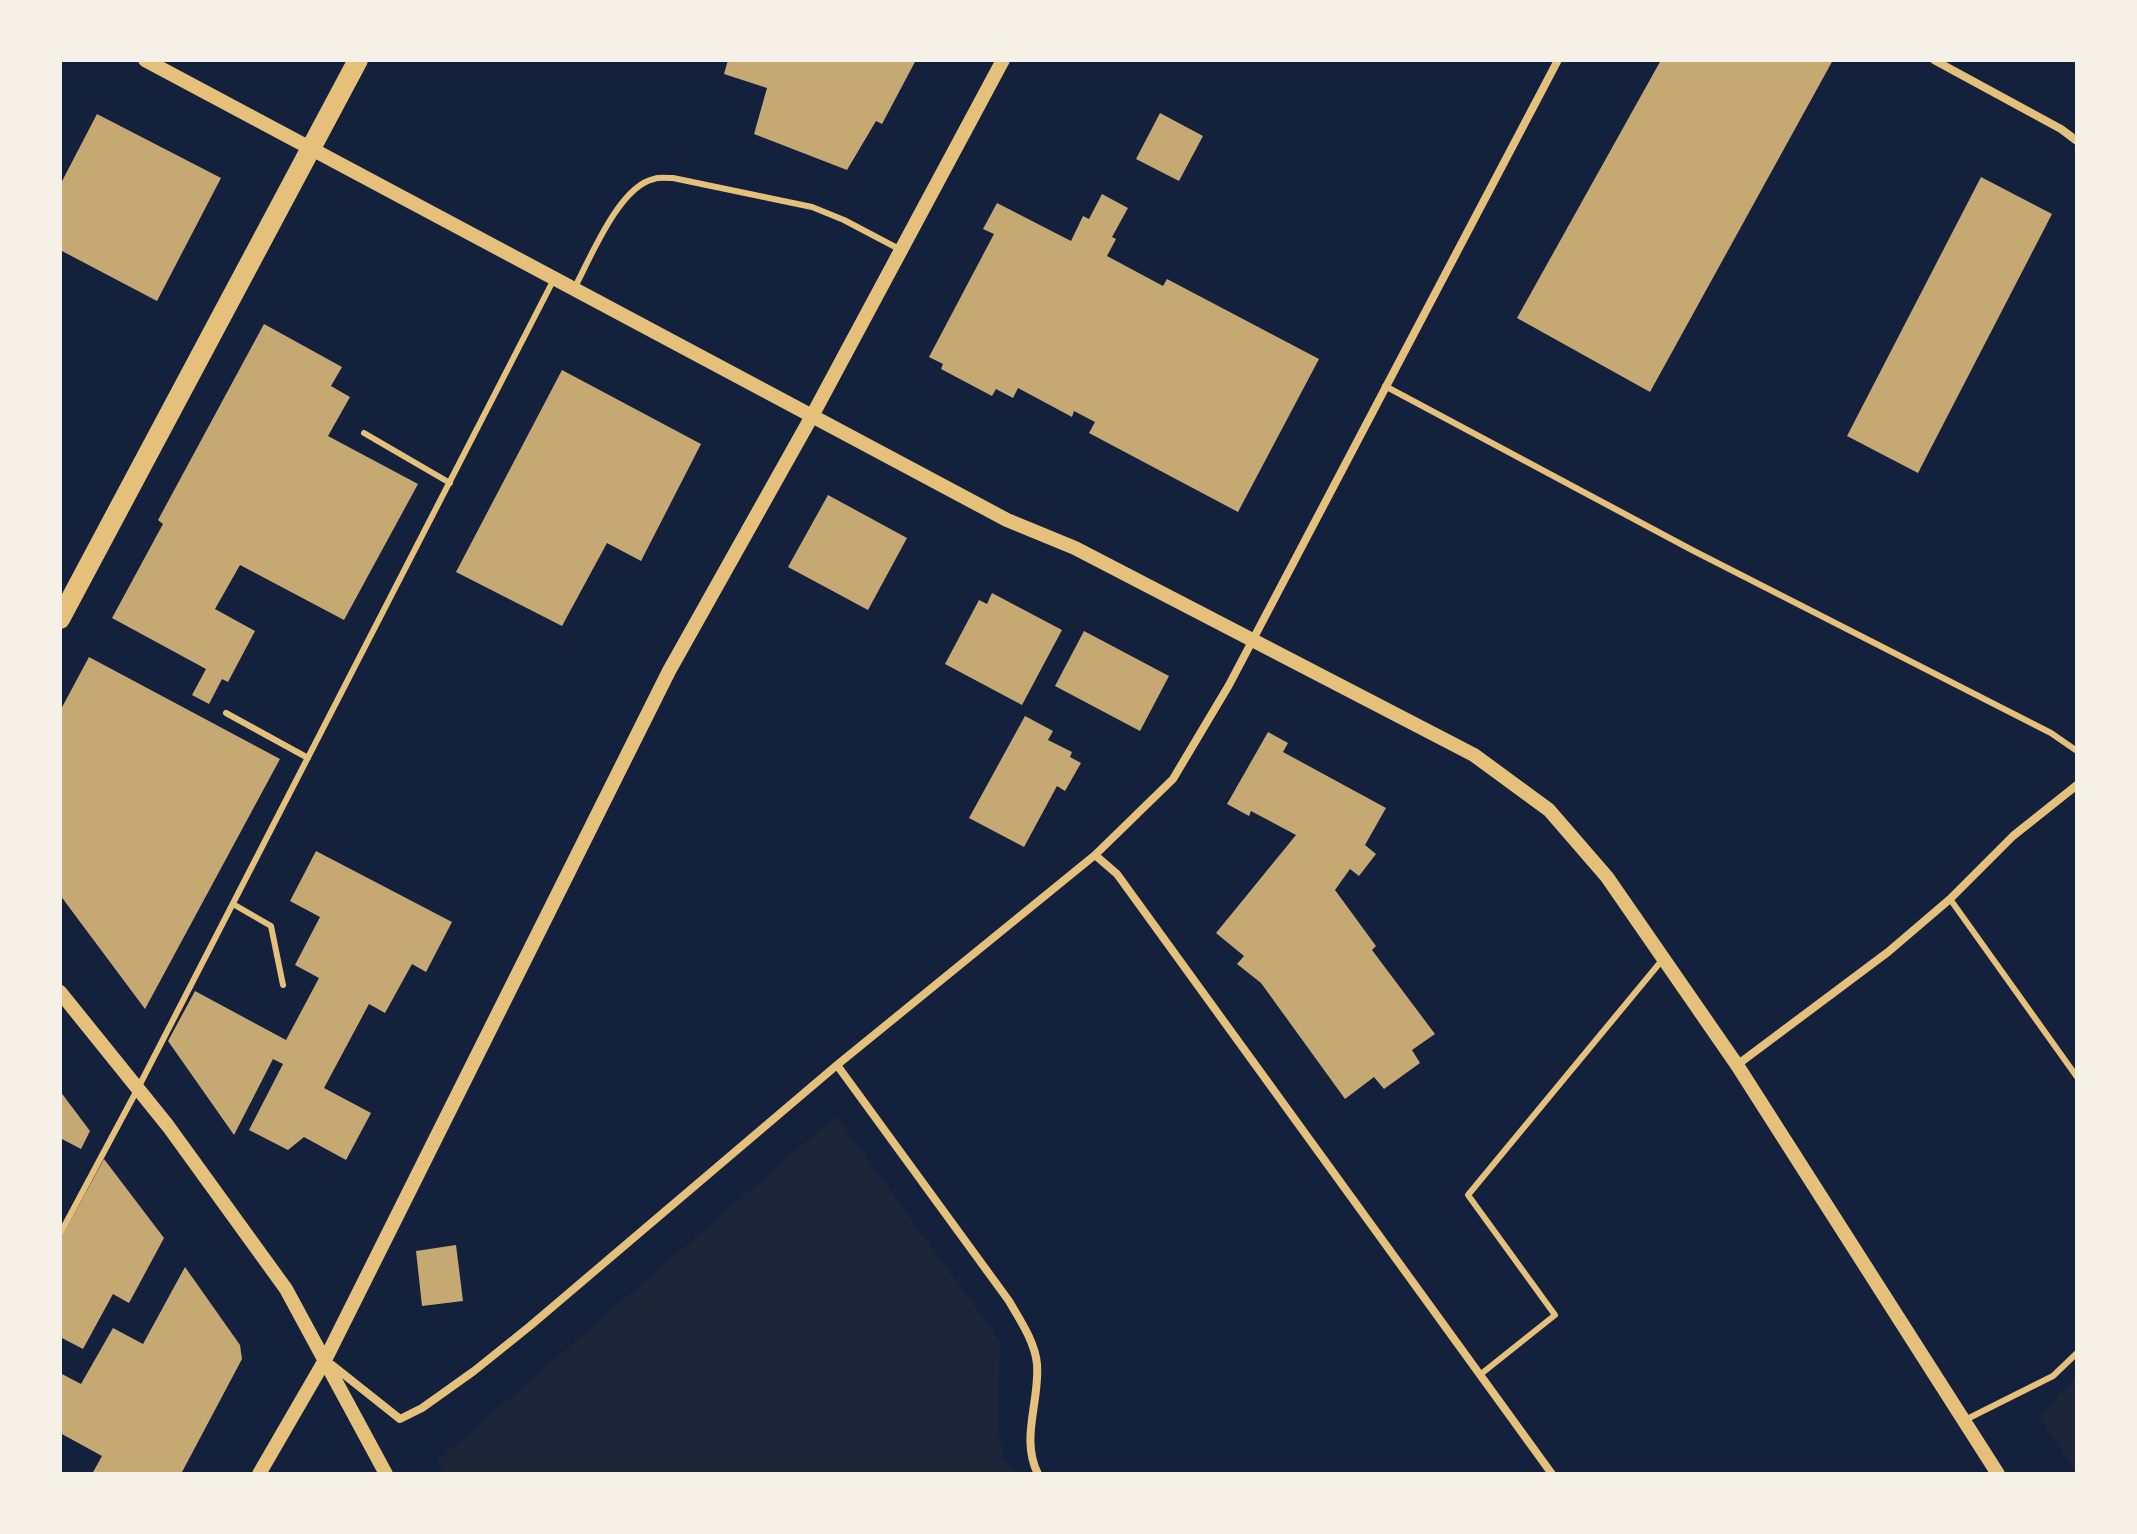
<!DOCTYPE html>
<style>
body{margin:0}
#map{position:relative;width:2137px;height:1534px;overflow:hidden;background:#14213d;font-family:"Varela Round",sans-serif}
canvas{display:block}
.frame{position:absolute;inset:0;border:62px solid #f6f1e7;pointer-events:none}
</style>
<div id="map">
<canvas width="2137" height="1534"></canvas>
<div class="frame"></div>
</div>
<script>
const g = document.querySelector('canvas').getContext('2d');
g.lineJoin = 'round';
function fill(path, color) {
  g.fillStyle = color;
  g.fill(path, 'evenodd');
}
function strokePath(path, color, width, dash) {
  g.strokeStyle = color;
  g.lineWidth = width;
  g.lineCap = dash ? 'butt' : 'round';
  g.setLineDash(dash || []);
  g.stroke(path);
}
fill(new Path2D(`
 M836,1116L1000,1341L998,1430L1004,1458L1015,1474H445L436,1462Z
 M2077,1375V1473L2039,1417Z`), '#1d2539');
fill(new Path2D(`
 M728,60H916L882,124L876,121L847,170L754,134L767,88L724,74Z
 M1661,60H1833L1650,392L1517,318Z
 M1160,113L1203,136L1179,181L1136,159Z
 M97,114L221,178L157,301L60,250V185Z
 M1981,177L2052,214L1918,473L1847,436Z
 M1102,194L1128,208L1112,237L1116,239L1107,256L1163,286L1167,279L1319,359L1238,512L1089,433L1095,422L1074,411L1072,417L1018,388L1013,398L996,389L992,396L941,369L943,364L929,357L994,234L983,229L997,203L1071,241L1083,216L1089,219Z
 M264,324L342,367L331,386L350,397L328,436L418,484L344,620L240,565L215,609L255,631L228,682L222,679L209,704L192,695L206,669L112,618L163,524L158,520Z
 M562,370L701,444L641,561L607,543L562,626L456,572Z
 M828,495L907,538L868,610L788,567Z
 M992,593L1062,630L1022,705L945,664L979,600L987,604Z
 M1084,631L1169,676L1140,731L1055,686Z
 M89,657L280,759L145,1009L60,895V711Z
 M1025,716L1053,731L1048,740L1072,752L1070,757L1081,763L1065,791L1057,786L1024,847L969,818Z
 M1268,732L1288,743L1283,752L1386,808L1365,845L1376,854L1359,876L1350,869L1335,890L1376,946L1372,950L1435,1034L1412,1050L1420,1063L1384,1089L1374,1077L1345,1099L1261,983L1237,964L1244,956L1216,933L1296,835L1251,811L1249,816L1227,804Z
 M316,851L452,922L426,972L412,964L385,1013L369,1004L324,1088L371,1113L346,1160L304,1137L288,1150L249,1130L283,1064L273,1059L234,1135L168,1041L195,991L286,1040L319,978L295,965L320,917L290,901Z
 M60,1091L90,1131L81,1149L60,1138Z
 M104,1159L164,1238L129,1303L113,1294L83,1349L60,1337V1240Z
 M456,1245L463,1301L422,1306L416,1251Z
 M185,1267L240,1345L242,1359L181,1474H92L102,1456L60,1433V1373L81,1384L113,1328L143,1344Z`), '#c6a872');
strokePath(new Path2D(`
 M574,289C590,259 619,186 654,179C659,177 667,178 673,178L812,207L844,220L901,250
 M1385,386L1692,550L2051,733L2077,751
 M364,433L450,483
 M226,713L308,758
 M1950,899L2077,1077
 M233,904L271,926L283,985
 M60,1234L137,1090L554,279
 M1481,1374L1555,1315L1468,1195L1663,959
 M1965,1420L2053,1376L2077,1353`), '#e5c07b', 6);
strokePath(new Path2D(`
 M1934,60L2061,129L2077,141
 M1095,855L1117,874L1552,1474
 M837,1065L1009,1301C1020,1320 1035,1342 1037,1364C1040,1401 1020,1439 1038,1474
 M1737,1065L1888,952L1950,899L2013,836L2077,785
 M332,1365L400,1419L422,1408L474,1371L530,1326L837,1065L1095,855L1173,779L1229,685L1558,60`), '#e5c07b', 8);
strokePath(new Path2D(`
 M145,60L1007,520L1075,548L1474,755L1549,810L1607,877L1737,1065L1998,1474
 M60,992L168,1126L286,1289L386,1474
 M259,1474L325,1360L669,671L812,416L1003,60`), '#e5c07b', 14);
strokePath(new Path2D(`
 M60,619L358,60`), '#e5c07b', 20);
</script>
